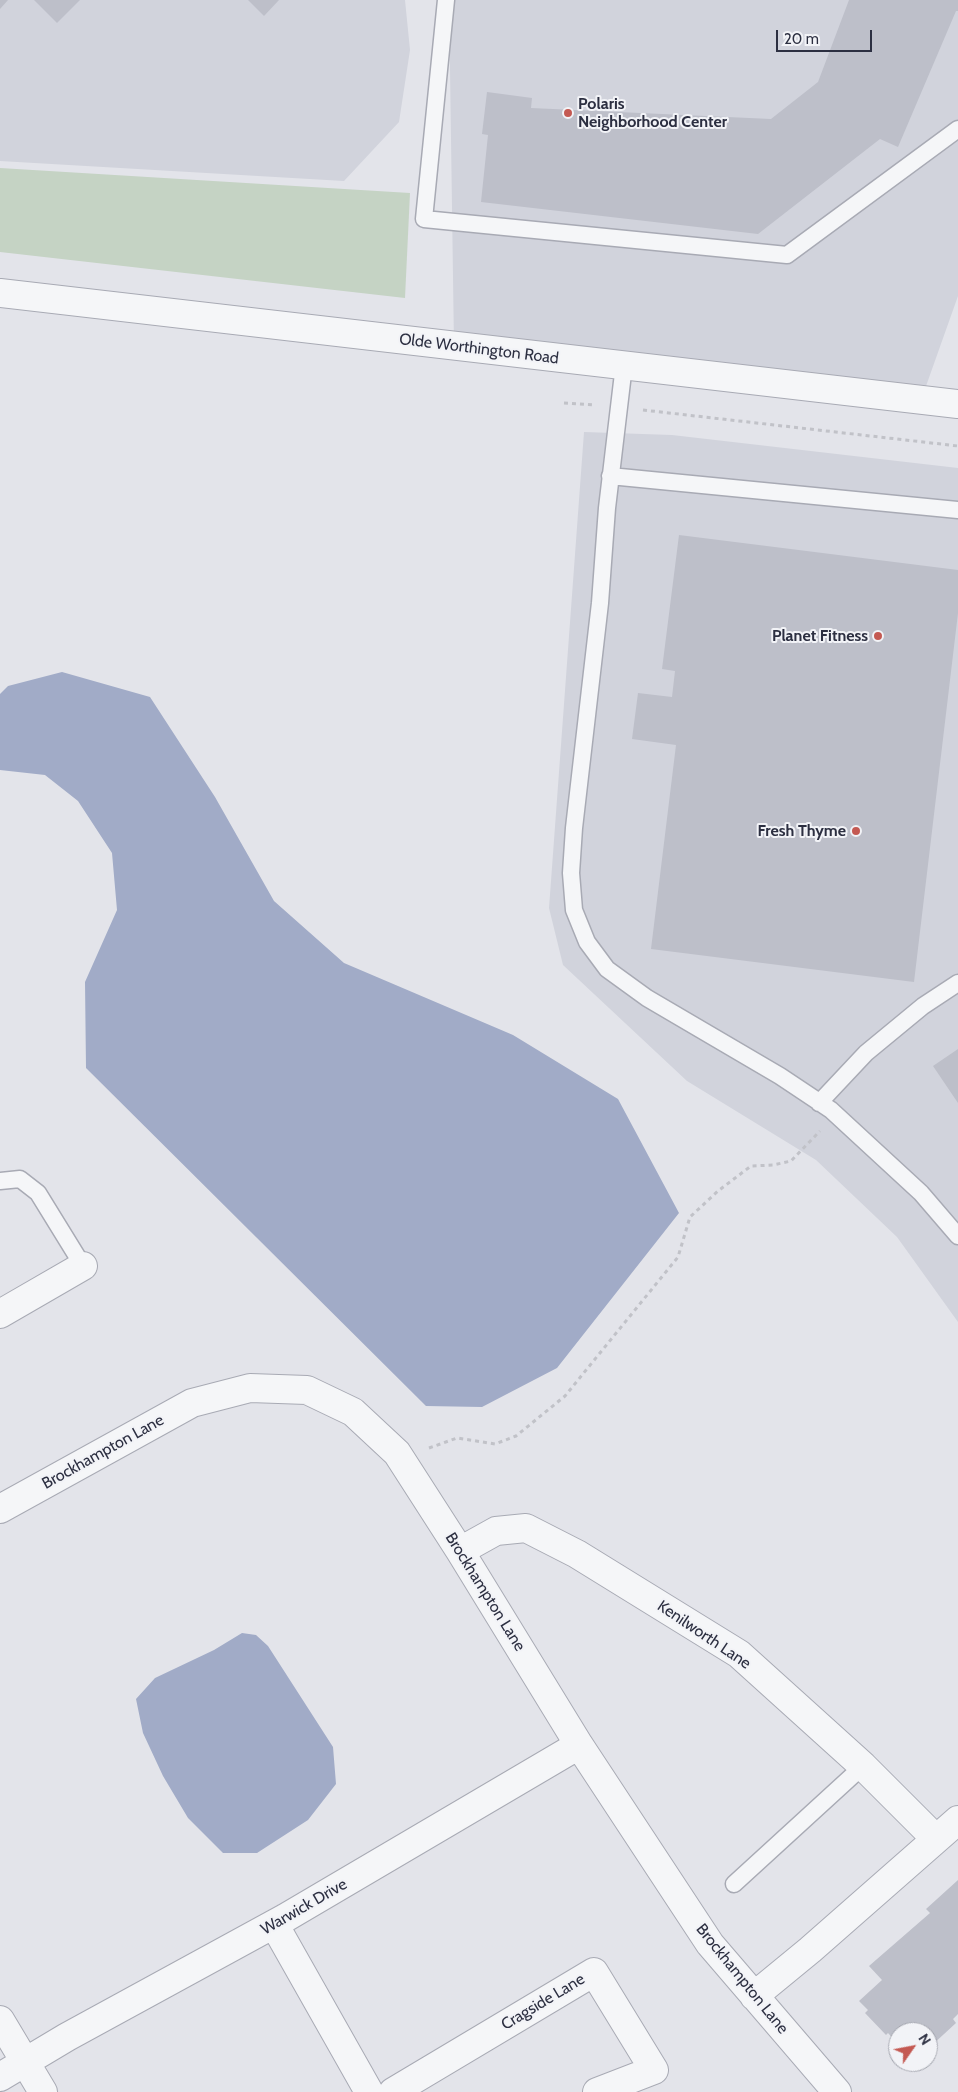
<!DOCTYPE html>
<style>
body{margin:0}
#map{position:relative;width:958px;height:2092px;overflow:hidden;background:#e3e4ea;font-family:Cabin,sans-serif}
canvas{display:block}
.north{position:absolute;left:888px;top:2022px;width:50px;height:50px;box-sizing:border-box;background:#f2f3f7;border:1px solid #a3a5ae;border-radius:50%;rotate:57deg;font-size:14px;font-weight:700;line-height:20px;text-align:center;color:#2c2f41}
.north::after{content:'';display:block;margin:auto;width:18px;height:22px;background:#c45952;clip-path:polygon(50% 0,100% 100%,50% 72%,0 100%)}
.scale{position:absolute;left:776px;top:30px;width:96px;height:22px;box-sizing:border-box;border:2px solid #2c2f41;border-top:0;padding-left:6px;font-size:15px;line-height:18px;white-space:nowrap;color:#2c2f41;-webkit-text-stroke:4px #f2f3f7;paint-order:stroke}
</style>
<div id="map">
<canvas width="958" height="2092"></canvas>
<div class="north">N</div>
<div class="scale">20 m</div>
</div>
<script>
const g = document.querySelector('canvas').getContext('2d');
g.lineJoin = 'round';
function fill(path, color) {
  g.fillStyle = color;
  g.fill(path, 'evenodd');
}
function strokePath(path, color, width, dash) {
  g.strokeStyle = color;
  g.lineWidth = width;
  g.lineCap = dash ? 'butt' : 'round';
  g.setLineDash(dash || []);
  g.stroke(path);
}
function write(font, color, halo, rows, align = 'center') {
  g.font = font + ' Cabin,sans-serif';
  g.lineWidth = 4;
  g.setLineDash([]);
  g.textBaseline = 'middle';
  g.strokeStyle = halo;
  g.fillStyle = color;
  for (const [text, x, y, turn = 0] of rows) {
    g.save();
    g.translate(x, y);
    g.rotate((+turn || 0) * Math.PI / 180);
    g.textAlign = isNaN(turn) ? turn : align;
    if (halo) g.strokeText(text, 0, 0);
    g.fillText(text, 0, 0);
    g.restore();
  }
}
fill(new Path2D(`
 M0,0H405L410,50L399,122L344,181L0,161Z
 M449,0H958V296L920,403L454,346Z
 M584,432L672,435L958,468V1322L897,1237L816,1160L687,1081L563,965L549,908Z`), '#d1d3dc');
fill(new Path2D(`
 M0,168L410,193L405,298L0,252Z`), '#c5d3c4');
fill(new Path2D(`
 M62,672L150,697L215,797L274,901L344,963L513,1035L618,1099L679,1213L557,1368L482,1407L426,1406L86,1068L85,982L117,910L112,853L78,801L45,775L0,770V694L8,686Z
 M242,1633L256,1635L268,1646L333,1747L336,1784L308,1820L257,1853H223L188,1818L163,1776L143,1733L136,1699L155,1678L214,1650Z`), '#a1abc7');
fill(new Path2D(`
 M0,0H8L0,9Z
 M34,0H80L57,23Z
 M248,0H279L264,16Z
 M849,0H958V11H956L898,147L880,139L758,234L481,202L488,135L482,134L487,92L532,98L531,108L771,119L818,82Z
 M679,535L958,570V613L914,982L651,949L676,745L632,739L638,693L672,697L675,671L662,669Z
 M958,1049V1103L933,1066Z
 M958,1880V2014L953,2019L956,2023L931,2046L928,2042V2032H919L915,2028L910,2032H898V2044L888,2033L886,2035L865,2013L868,2010L859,2001L882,1980L869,1966L930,1913L926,1909Z`), '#bdbfc9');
const service = new Path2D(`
 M446,0L424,219L787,255L958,129
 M624,365L607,508L600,603L574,828L571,873L574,910L587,942L607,969L647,998L780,1076L831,1110L921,1193L958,1236
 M610,476L958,510
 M819,1103L866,1053L923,1006L958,983
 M0,1181L20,1179L38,1193L83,1266
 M734,1884L863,1766`);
const minor = new Path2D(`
 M0,293L958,404
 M0,1314L83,1266
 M0,1509L192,1403L250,1388L307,1390L353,1412L397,1453L460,1551L579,1745L710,1944L837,2092
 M460,1551L496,1531L526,1528L577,1554L739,1654L863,1766L936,1839
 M274,1924L369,2092
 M754,1996L810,1950L958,1820
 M0,2020L43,2092
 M0,2077L67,2037L285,1918L579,1745
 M393,2092L594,1972L654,2070L597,2092`);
strokePath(service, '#a8aab4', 19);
strokePath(minor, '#a8aab4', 30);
strokePath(new Path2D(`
 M564,403L595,405
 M643,410L958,446
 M429,1448L457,1438L495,1444L516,1436L565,1396L678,1257L690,1217L718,1191L751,1166L773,1165L791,1161L820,1131`), '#c1c2c8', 3, [4, 4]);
strokePath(service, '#f5f6f8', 16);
strokePath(minor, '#f5f6f8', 28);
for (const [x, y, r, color] of [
 [568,113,5,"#c45952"],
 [878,636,5,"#c45952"],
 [856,831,5,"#c45952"]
]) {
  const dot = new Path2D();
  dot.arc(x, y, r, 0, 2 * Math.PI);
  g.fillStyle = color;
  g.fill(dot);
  strokePath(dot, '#f2f3f7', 2);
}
write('bold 16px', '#2c2f41', '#f2f3f7', [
 ["Polaris",578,104,"left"],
 ["Neighborhood Center",578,122,"left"],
 ["Planet Fitness",868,636],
 ["Fresh Thyme",846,831]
], 'right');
write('16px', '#2c2f41', '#f2f3f7', [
 ["Olde Worthington Road",479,349,7],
 ["Brockhampton Lane",103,1452,-29],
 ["Brockhampton Lane",485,1592,58],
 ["Kenilworth Lane",704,1635,34],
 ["Warwick Drive",304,1907,-30],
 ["Brockhampton Lane",742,1979,51],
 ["Cragside Lane",543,2002,-31]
]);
</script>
